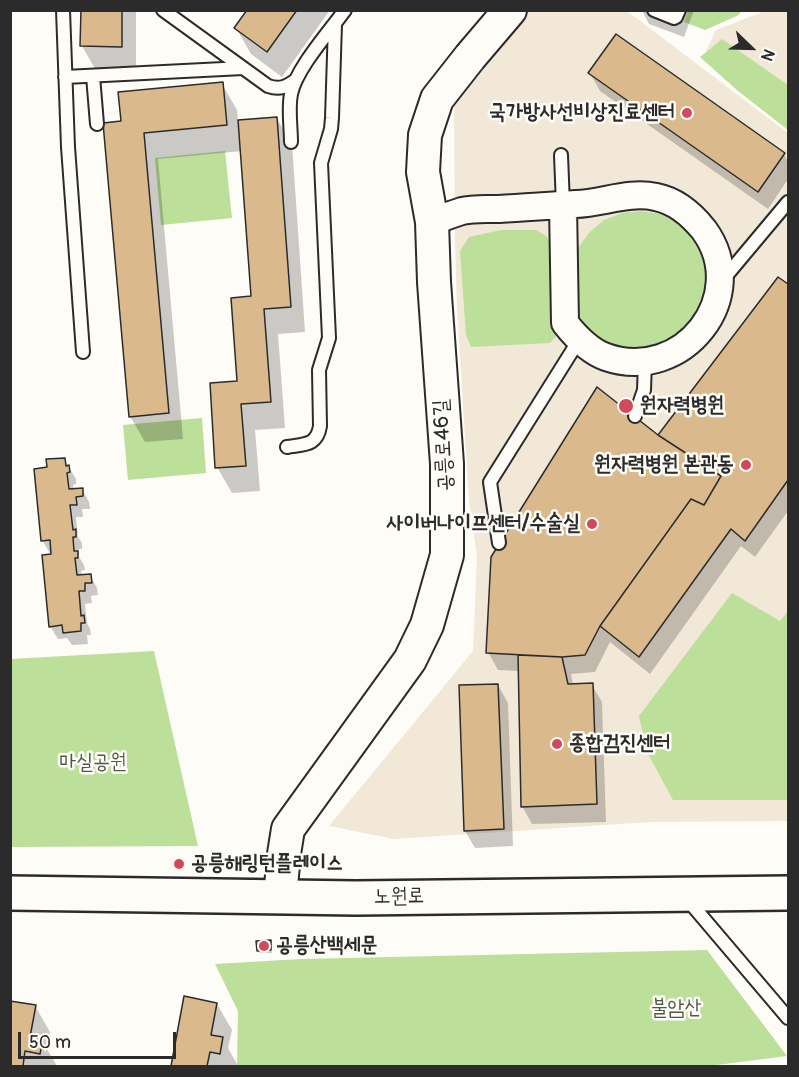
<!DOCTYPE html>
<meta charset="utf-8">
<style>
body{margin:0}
#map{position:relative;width:799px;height:1077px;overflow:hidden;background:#fdfcf7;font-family:Pangolin,sans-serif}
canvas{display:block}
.frame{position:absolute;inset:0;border:12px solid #2b2b2b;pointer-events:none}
.north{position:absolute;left:721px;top:18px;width:60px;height:60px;-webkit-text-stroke:4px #fdfcf7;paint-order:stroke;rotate:113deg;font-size:16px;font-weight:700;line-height:24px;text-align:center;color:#2b2b2b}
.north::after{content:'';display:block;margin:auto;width:21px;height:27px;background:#2b2b2b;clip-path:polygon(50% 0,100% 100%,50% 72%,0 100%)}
.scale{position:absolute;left:18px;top:1032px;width:158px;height:27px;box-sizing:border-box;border:3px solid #2b2b2b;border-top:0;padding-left:8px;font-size:18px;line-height:21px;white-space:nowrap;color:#2b2b2b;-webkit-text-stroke:4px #fdfcf7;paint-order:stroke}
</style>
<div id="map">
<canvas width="799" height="1077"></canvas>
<div class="frame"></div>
<div class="north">N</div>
<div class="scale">50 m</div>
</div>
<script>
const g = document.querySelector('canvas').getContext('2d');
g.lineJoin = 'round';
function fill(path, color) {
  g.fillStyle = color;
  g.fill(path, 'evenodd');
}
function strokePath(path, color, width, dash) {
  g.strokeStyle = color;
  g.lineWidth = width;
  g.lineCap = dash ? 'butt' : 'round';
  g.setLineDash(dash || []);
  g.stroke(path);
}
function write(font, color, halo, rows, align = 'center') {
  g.font = font + ' Pangolin,"Poor Story",sans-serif';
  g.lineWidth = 5;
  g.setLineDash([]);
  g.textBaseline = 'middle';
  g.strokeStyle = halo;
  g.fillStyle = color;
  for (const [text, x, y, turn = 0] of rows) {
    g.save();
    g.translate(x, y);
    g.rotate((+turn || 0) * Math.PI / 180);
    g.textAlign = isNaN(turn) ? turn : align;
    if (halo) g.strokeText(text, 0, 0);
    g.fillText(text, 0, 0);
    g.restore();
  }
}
fill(new Path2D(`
 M530,11H627L788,133V611L781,621L673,800H788V821L650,822L394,839L329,826L473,651L477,557L469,500L457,311L455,243L454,105Z
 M765,11H788V116L775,108L706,51L716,30Z`), '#f2e8d7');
fill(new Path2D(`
 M688,11V10L741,11L739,15L705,30L684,22Z
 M722,39L788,85V130L738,91L700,57Z
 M225,151L232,218L161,225L155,158Z
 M641,211L661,214L678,222L693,235L703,251L709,270L703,311L655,355L611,350L590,331L577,313L570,269L578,248L589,233L604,220L622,213Z
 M501,230H536L546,236L552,244L556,336L550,343L471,347L466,335L460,251L469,237Z
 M202,418L206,473L128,480L123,425Z
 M732,593L780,621L788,611V800H673L647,752L639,716Z
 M154,651L198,846L11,847V659Z
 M707,950L787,1056L709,1066H237L238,1011L215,964L301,959Z`), '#bcdf99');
fill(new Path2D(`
 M82,10H136V72H97L82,46Z
 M249,10H330L282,77L251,54L236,28Z
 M642,10H694L684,37L649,24Z
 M590,73L784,154L788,162V179L768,209L600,91Z
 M222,84L237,110L238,121L277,119L292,144L305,332L278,334L285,428L255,430L260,491L232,493L217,467L238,382L252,298L242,151L158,159L183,439L145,442L130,416L123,123Z
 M778,279L788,286V511L755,557L741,546L650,674L610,642L595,672L571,674L573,685H592L602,702L606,822L532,824L522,806L520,671L498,670L488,652L659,437Z
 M64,459L76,479V484L73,485L74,490L82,489L89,502L90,509H82L83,517H76L78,537L82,543V549H79V557L84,565L85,570L81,571L82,576L90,575L97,588L98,595L91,596L92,603L85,604L87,623L90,629L91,635H87L88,644L72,645L67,638L58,639L50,626L51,555L42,540L49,469Z
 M498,685L508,703L513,846L475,848L465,831Z
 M270,942L272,953H260L258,951Z
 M186,998L217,1004L232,1030L228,1048L237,1064V1066H172Z
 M10,1002L35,1006L50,1032L47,1049L57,1066H10Z`), '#0003');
const building = new Path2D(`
 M81,10H122V47L80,46Z
 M247,10H297L267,52L234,28Z
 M616,34L785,153L758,192L588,73Z
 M223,82L227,125L144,133L169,413L129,417L103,123L121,121L118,92Z
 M277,117L291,307L264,309L271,402L241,404L246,466L215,468L210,383L237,381L231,298L251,296L238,120Z
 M778,277L788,284V480L745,541L731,529L639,657L600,626L691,499L704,505L721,476L658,435Z
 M597,387L658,435L721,476L704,505L691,499L600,626L585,655L562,657L486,653L491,557Z
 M65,458L66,466L69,465L70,472L67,473L69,489L83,488V496L76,497L77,505H70L73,530L76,529V537H73L74,551H78V558H75L77,575L91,574L92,583H85V591H79L81,616L84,615L85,623H81V631L63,633L62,625L49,627L42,555L51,554L50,540L41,541L34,469L47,467L46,459Z
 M518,655L562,657L568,684L593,683L597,804L521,807Z
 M498,684L504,829L464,831L459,685Z
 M271,940V950L257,951L256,941Z
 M184,996L217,1003L211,1035L223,1037L220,1054L210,1052L207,1066H171Z
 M10,1001L36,1005L30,1037L43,1039L40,1054L25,1051L23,1066H10Z`);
fill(building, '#daba8d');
strokePath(building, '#2b2b2b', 1.5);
const service = new Path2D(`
 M63,10L68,147L83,352
 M163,10L268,86C280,90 286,87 296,80
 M654,10L674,18L676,17L679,10
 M93,76L97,124
 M65,77L243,68
 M291,142C291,127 288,109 291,94C296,69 329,32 345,10
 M561,155L563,205
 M721,282L788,202
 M635,416L644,390L645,361
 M287,447C304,444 317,446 320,426L319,370L329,338L321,163L331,129L332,118L335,24
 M499,543L490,482L579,340
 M687,899L788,1018`);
const minor = new Path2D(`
 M432,222C442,218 452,214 462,211C473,208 487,209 499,209C524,207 550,206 576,204C603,203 629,191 656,197C676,201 692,215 704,230C752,296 683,384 606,357C589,351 576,337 565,323L563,205`);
const tertiary = new Path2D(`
 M280,897L284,854L288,829L410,660L427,625L447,555V464L434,282L432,222L423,172L425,135L437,99L470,57L510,10`);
const secondary = new Path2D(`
 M10,893L356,898L788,893`);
strokePath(service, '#2b2b2b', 16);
strokePath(minor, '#2b2b2b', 30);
strokePath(tertiary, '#2b2b2b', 36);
strokePath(secondary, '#2b2b2b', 38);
strokePath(service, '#fdfcf7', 12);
strokePath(minor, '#fdfcf7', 26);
strokePath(tertiary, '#fdfcf7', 32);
strokePath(secondary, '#fdfcf7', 33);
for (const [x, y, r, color] of [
 [687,113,6,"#d1495b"],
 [626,406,8,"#d1495b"],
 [746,465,6,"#d1495b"],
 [592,524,6,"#d1495b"],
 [557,744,6,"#d1495b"],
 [179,864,6,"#d1495b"],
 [264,946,6,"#d1495b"]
]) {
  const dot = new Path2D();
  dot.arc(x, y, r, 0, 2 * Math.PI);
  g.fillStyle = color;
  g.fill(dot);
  strokePath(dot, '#fdfcf7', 2);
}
write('bold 21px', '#2b2b2b', '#fdfcf7', [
 ["국가방사선비상진료센터",675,113,"right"],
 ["원자력병원",640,406],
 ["원자력병원 본관동",734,465,"right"],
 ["사이버나이프센터/수술실",580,524,"right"],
 ["종합검진센터",569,744],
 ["공릉해링턴플레이스",191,864],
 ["공릉산백세문",276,946]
], 'left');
write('21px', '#2b2b2b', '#fdfcf7', [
 ["공릉로46길",444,445,-93],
 ["노원로",399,897,-1]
]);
write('21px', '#4f5846', '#fdfcf7', [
 ["마실공원",93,763],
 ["불암산",676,1009]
]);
</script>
